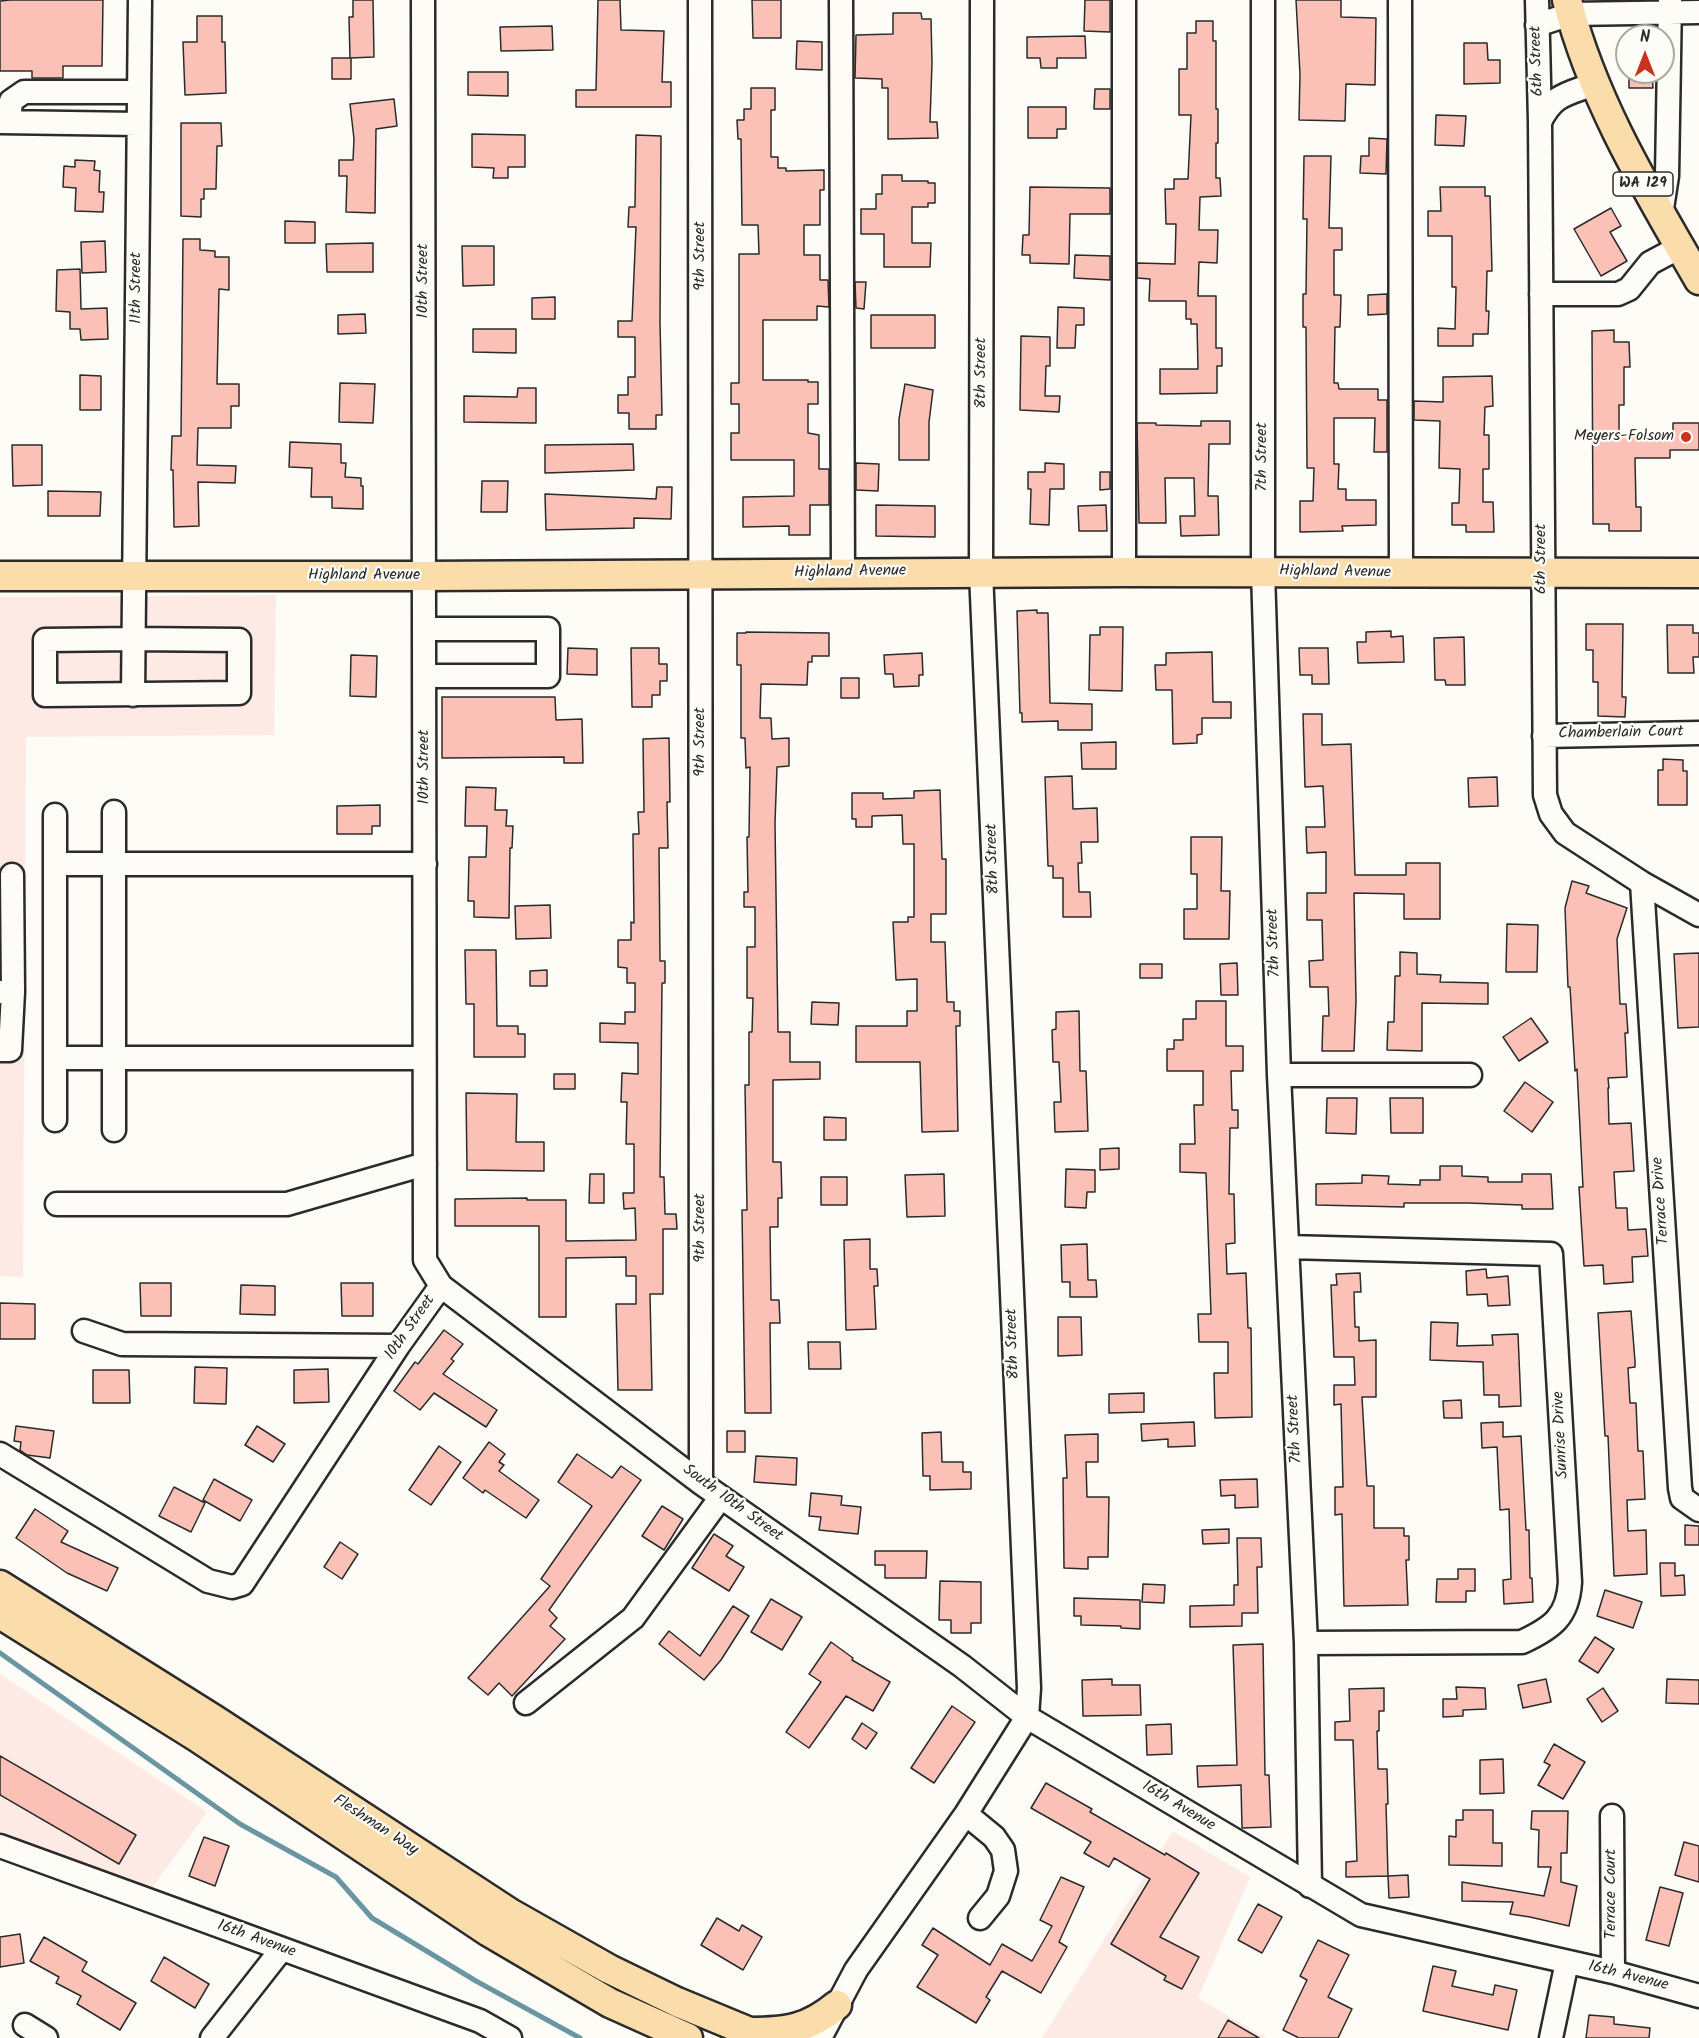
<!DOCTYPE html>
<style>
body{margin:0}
#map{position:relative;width:1699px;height:2038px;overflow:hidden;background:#fdfcf7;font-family:Kalam,sans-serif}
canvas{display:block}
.north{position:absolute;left:1615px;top:24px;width:60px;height:60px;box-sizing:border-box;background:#fdfcf7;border:2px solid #a9a8a5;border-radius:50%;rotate:0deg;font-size:16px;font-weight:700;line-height:24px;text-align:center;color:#2b2b2b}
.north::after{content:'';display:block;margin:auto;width:21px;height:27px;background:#c8321e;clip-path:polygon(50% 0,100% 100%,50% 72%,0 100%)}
</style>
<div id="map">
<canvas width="1699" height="2038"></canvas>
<div class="north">N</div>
</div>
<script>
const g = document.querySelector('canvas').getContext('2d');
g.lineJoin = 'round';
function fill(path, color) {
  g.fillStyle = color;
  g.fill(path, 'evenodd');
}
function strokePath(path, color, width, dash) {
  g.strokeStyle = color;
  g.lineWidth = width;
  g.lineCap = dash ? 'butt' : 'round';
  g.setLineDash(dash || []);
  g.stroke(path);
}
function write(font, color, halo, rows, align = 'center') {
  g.font = font + ' Kalam,sans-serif';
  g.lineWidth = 4.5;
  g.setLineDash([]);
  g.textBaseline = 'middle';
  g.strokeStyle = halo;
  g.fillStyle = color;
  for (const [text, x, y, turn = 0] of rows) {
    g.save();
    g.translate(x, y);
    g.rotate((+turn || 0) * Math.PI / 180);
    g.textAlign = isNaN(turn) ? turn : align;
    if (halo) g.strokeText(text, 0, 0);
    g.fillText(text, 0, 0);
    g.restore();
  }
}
fill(new Path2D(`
 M276,595L274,735L26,737L23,1277L0,1276V597Z
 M0,1674L207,1812L152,1888L0,1831Z
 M1173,1831L1250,1877L1198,1998L1266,2038H1042Z`), '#fdeae4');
strokePath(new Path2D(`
 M0,1653L240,1824L336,1877L372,1918L476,1981L580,2038`), '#6996a2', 5);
const building = new Path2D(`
 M10,0H103L102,66H63V78H32V71H0V1Z
 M353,0H373L374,57L350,58L349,17H353Z
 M598,0H620L621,30L664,31L662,82H671V107H576V90H596Z
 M752,0H781V38H753Z
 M1085,0H1110V32L1084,31Z
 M1296,0H1341V17L1376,18L1375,85L1346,84L1345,121L1299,120L1300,74Z
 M893,13H921L922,19H931L932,63L930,122H937L938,138L888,139V88H882V79L855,78L856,35L893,34Z
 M197,16H222V42H225L226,93L185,95L183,42H197Z
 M1196,21H1213V41H1216V109H1218V143H1216V178H1220L1221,196L1200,197L1199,230H1218L1217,263L1199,262L1198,296H1216V348H1222V366H1217V393L1160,394V369H1198L1197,324H1191V319H1186V301H1149L1150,279L1137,278V263L1175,264L1176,224H1166L1165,189H1174V179H1188L1191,115H1179V69H1187V33H1196Z
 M552,26L553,50L501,51L500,27Z
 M1085,36L1086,58H1057V68H1041L1040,58H1027V37Z
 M797,41L822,42V70L796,69Z
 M1464,43H1487L1488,60H1500V83L1464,84Z
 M332,58H351V79H332Z
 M468,72H508V96L468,95Z
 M1629,72H1652L1653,88H1629Z
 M751,88H775V110H771V157H778V168H786V171L824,170V190H820V225H804V255H820V280H828L829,307L817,306V320H763V380H808V382H818V404H808V433L819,435V469H829V505H810V535H789V526L743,527V497L794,496V460H731V433H739V404H731V383H739V254H759L758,225H742L741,139H738L737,120H744V109H751Z
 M1095,89H1110V109H1094Z
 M394,99L397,126L376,129L375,213L346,212L347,176H339V160H353L354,139L350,104Z
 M1028,107H1066V129H1057V138H1028Z
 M1436,115L1466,116L1464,146L1435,145Z
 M181,123H221L222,146H217L216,189H204V199H201V217L181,216Z
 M472,134L525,135V167H508V178H493L494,168L472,167Z
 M636,135L661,136L660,322L662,415H656V429H629V413H618V395H628V377H635V337H618V321H632L636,227H628L629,207H635Z
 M1369,138L1387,139L1386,174L1360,173L1361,156H1369Z
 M1304,156H1331L1329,228H1342V250H1334V295H1341L1340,327H1335L1334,383H1338L1339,389H1378V400H1387V452H1374L1375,418H1334V464H1339L1338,489H1346V500H1376V525L1342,526L1343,531L1300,532V501H1313L1314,468H1307L1306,327H1303V294H1306L1307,219H1303Z
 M75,160L95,161L94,170L100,171L99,192H104L103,212L75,211L76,188L63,187L64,166L75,167Z
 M882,175H902V181H928V183H935V203H928V207H912V243H931L930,267H884V234H861V209H876V194H882Z
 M1030,187L1110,188V214H1070L1069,264L1030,263V255H1022L1023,235H1029Z
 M1440,187H1485V196H1490L1492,271H1487L1486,311H1489L1488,334H1473V346H1438V328L1455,329L1456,287H1452V236H1428V211H1441Z
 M1611,208L1621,226L1610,232L1627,261L1601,276L1574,229Z
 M285,221L315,222V243H285Z
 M183,239H200V250L215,251V257H229V290L219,289L217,384H239V406H231V428H198L197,465L236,466L235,483L198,482L199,526L174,527L173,470H171L172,436H181Z
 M105,241L106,272L82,273L81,242Z
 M373,243V272H327L326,244Z
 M462,246H494V285L463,286Z
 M1075,255L1110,256V280L1074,278Z
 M80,269L81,309L107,308L108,339L81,340L80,329H70V312L56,311L57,270Z
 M855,282H866L864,309L856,308Z
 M1387,294V314L1368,315V295Z
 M555,297V319H532V298Z
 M1058,307L1084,308V325H1076L1075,348H1057Z
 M365,314L366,333L338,334V315Z
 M871,315H935V348H871Z
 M473,329H516V353L473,352Z
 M1614,330V342H1629L1630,367H1624V405H1619V436H1673V423H1699V450H1670V458H1635L1636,507H1641V531H1609V524H1593L1592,331Z
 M1021,336L1050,337V366H1046L1045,396H1060L1059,412L1020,410Z
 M80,375L101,376V410H80Z
 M1492,376L1493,406L1485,407L1484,435H1489V469H1483V502H1493L1494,532H1466V525H1452V503H1459L1460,469L1439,468L1440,421L1414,420V401L1443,402V377Z
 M340,383L375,384L373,423L339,422Z
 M905,384L933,390L929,422V460H899V419Z
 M518,388H536V423L464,422V396L517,397Z
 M1201,421H1230V444H1209L1208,496H1218L1219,535L1181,536L1180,516H1195L1194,478H1165L1166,523H1139L1137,423H1156V425L1201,426Z
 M290,442L341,444V463H346L345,477L361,478V486H363V509L332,508V497H311L312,468L289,467Z
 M633,444L634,470L545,473V445Z
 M12,445H42V485L13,486Z
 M856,463L879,464L878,491L856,490Z
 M1045,463L1064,464V489H1050L1049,525L1030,524L1031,489H1028V472H1045Z
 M1100,472H1110V489L1100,490Z
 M482,481H508L507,512H481Z
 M657,487H672L671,519L634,518V528L546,530L545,494L656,499Z
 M48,491L101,492L100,516H48Z
 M876,505L935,506V537L876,536Z
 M1106,505L1107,531H1079L1078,506Z
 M1037,610V613H1048L1050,703L1092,704V730H1058V721L1022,722V713H1020L1017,611Z
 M1586,624H1623L1622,697H1626L1625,717L1598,716V682H1593V650H1586Z
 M1667,625H1693V633H1699V657H1693L1694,673H1668Z
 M1100,627H1123L1122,691L1089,690L1090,635H1100Z
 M1391,631V637L1403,636L1404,662L1358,663L1357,642H1366V632Z
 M746,632L829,633V656H812V662H808L807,685L761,684L760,718H771L772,739L789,738V766L777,767L775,823L778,1032H790V1062H820V1079L773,1080V1162H781L782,1198H778V1227H770L771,1300H779L780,1323H770L771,1413H745L742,1210H747L745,1085H749V1032H752L753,998H747V947H755V907H744V892H748L747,837H749L750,767L746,768L745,738H741V665H737V633H746Z
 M1464,637L1465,685H1446L1445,680H1435L1434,638Z
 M568,648L597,649V675L567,674Z
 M631,648H659V664H667V681H660V695H652V707H632Z
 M1299,648H1328L1329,684H1312V675H1300Z
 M1212,652L1213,702H1231V718H1202V734L1197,735V743L1173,744L1172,690H1156L1155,665H1166V653Z
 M922,653L923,675H919V686L894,687L893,674H885L884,655Z
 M351,655L377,656L376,697L350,696Z
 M841,678H859V698H841Z
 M442,697H555L556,720L582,719L583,763H564V757L442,758Z
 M1303,714H1322V745L1351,744L1355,875H1406V863H1440V919H1404V894L1354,893L1356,1001L1354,1051H1322L1323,1016H1329L1328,987H1310L1309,961L1323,960L1322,920H1307V893H1326V852L1307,853L1306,827H1325L1323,786L1305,787Z
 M669,738L670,802H667L668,848H659L660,961H665V983H662L660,1177H664L665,1214H676L677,1229H663V1294H650L652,1390H618L616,1304H636V1276H626V1257L566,1258V1317H539V1226H455V1199L527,1198V1200H566V1241L636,1240L635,1208L624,1209L623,1193H634V1144H626L627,1102H621L622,1073L638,1074V1043L600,1042V1023L625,1024V1012H635V983H627V968L618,967V940H631V922L634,923L633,834H639L638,812H644L643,739Z
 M1116,742V769H1082L1081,743Z
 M1663,759L1683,760V771H1687V805H1658V770H1663Z
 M1072,776L1073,809L1097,808L1098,842H1081L1082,863H1078L1079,892H1090L1091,917H1063V878H1053V866H1048L1045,777Z
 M1497,777L1498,806L1469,807L1468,778Z
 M466,787L496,788L495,810H507L506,826H513L512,848H510L509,918L474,917V901H468L469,857H486L487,826H465Z
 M940,790L942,859H946V914H931V942H945L947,1002H954V1011H960V1026H956L958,1131L922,1132L920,1062H856V1026H907V1011H917V979L896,980L893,922H908V917H914V844H903L902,815L872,816V827H856V819H852V793H883V799L914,798V791Z
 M380,805V826H372V834H337V806Z
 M1191,837H1222L1221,891H1230L1229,939H1184V909H1197V874H1191Z
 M1572,881L1589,886L1586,893L1627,908L1617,939L1620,1004H1626L1628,1033H1625L1627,1077L1608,1078L1609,1088H1608L1609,1124L1631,1123L1634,1171L1614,1172L1616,1208H1627L1628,1230L1646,1229L1648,1256L1632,1257L1633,1282L1604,1284L1603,1265L1584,1266L1579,1187H1583L1577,1069L1575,1071L1570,987H1568L1565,908Z
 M550,905L551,938L516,939L515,906Z
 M1507,924L1538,925L1537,972H1506Z
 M465,950H496L497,1026H518V1034H525V1057H474V1004H466Z
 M1400,952L1417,953V974L1441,975L1440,982L1488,983V1004L1422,1003V1051L1387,1050L1388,1022H1394L1395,976H1400Z
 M1699,953V1027L1678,1028L1674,954Z
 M1237,963L1238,995H1221L1220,964Z
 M1140,964H1162V978H1140Z
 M547,970V986H530V971Z
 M1196,1001H1226V1046H1243V1071H1231L1232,1110H1238V1128H1230L1229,1194H1234L1235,1243L1226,1244L1227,1274L1246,1273L1248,1328H1251L1252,1417L1215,1418L1214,1373H1228V1342H1199L1198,1314H1211L1206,1173L1180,1172V1144H1195L1194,1105H1203V1071H1167V1049H1174V1040H1183V1019H1196Z
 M812,1002L839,1003L838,1025L811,1024Z
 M1079,1011L1080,1071H1086L1088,1131L1055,1132L1054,1102H1061L1059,1062H1053L1052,1030L1056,1029V1012Z
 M1531,1018L1548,1042L1519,1061L1503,1037Z
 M554,1074H575V1089H554Z
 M1525,1082L1553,1102L1532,1132L1504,1111Z
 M466,1093L517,1094L516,1142H544V1171L467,1170Z
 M1327,1098H1357L1356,1134L1326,1133Z
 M1390,1098H1423V1133H1391Z
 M824,1117L846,1118V1140H824Z
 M1119,1148V1169L1100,1170V1149Z
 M1440,1166H1462V1176L1488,1177V1182H1522V1174H1551L1553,1209H1522V1205L1468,1203H1404V1207L1316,1205V1184L1362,1183V1175L1389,1176L1388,1184L1420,1185V1180H1440Z
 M1066,1169L1095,1170V1192H1087L1086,1208L1065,1207Z
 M590,1174H604V1203H589Z
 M944,1174L945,1216L907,1217L905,1175Z
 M821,1177H847V1205H821Z
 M870,1239V1269H877L878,1286H874L876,1329L846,1330L844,1240Z
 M1087,1244L1088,1280H1096L1097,1297H1070V1282H1062L1061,1245Z
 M1486,1269L1487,1278L1508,1276L1510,1305L1488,1306L1487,1294L1467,1295L1466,1271Z
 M1360,1273L1361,1292H1354L1355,1327H1359V1341L1376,1340V1397H1362L1367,1486H1374V1528H1404V1536H1409V1560H1406L1408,1605L1344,1606L1342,1514L1335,1515V1487H1343L1341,1404L1334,1405V1385H1355L1354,1357H1334L1331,1285H1337L1336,1274Z
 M140,1283H171V1316H141Z
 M341,1283H373V1316H342Z
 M241,1285L275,1286V1315L240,1314Z
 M0,1303L35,1304V1339H0Z
 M1631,1311L1635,1361V1367L1628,1368L1630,1403H1636L1638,1451H1643L1645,1499L1627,1500L1628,1531L1646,1530L1647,1574L1614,1576L1608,1436H1605L1598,1313Z
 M1058,1317H1081L1082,1355L1058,1356Z
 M1431,1322L1458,1323L1457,1346L1493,1345L1492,1335L1518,1334L1521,1406L1499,1407V1395H1484L1483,1362L1430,1360Z
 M444,1330L463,1344L451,1359L454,1361L443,1374L497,1410L486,1427L434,1393L420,1410L394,1391L415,1362L418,1364Z
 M808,1342H840L841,1369H809Z
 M195,1367L227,1368L226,1404L194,1403Z
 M328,1369L329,1402L294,1403V1370Z
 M93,1370H129L130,1403H93Z
 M1144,1393V1412L1109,1413V1394Z
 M1461,1400L1462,1418H1444L1443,1401Z
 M1194,1422L1195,1446L1168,1447V1439L1142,1441L1141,1424Z
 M1503,1422V1437L1521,1436L1526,1530H1529L1530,1578H1532L1533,1602L1504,1604L1503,1580L1511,1579L1509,1509L1500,1510L1497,1447L1482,1448L1481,1423Z
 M16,1426L54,1431L50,1458L27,1455L20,1450L21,1442L14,1441Z
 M257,1426L285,1444L273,1462L245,1445Z
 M727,1431H745V1452H727Z
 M941,1432L942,1462H963V1472H971V1489L930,1490V1476H923L922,1433Z
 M1098,1434V1462H1086L1087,1497H1109L1108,1557H1088V1569L1064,1568L1063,1478H1067L1065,1435Z
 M489,1442L505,1454L499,1462L504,1465L499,1471L539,1500L526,1518L485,1490L483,1493L463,1478Z
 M439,1446L461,1462L431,1505L409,1490Z
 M577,1454L612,1478L621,1466L641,1480L549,1610L557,1618L550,1626L565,1639L512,1696L499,1683L488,1695L468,1678L550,1586L541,1579L592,1506L558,1482Z
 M756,1456L797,1458L796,1485L754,1482Z
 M214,1479L252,1500L240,1521L203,1500Z
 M1257,1479L1258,1507L1235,1508V1495L1221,1496L1220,1480Z
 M174,1487L205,1503L191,1532L159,1516Z
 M811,1493L842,1496L841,1505L861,1507L858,1534L819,1530L821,1517L809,1516Z
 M662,1506L683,1519L664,1550L642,1536Z
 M35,1509L68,1531L61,1542L118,1568L107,1591L67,1573L16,1538Z
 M1685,1525L1699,1526V1545H1685Z
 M1229,1529V1543L1203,1544L1202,1530Z
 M714,1534L733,1546L726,1556L744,1567L729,1591L692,1568Z
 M1237,1538H1261L1262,1567H1257L1258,1613H1242V1626L1190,1627V1606L1234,1605V1585H1238Z
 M340,1542L358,1554L342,1579L324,1567Z
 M875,1551H927L926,1578H885V1565H875Z
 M1660,1563H1675V1576L1684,1575L1685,1595L1661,1596Z
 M1458,1569H1475V1591H1466V1602H1436L1437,1579H1458Z
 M940,1581L981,1582V1623H971V1633H951V1620H939Z
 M1143,1584L1165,1585L1164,1603L1142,1602Z
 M1605,1590L1642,1602L1633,1628L1597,1616Z
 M1074,1598L1140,1600V1629L1121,1628V1626L1081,1625V1616H1074Z
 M771,1599L802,1617L782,1650L751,1632Z
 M733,1606L749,1616L721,1660L704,1680L659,1644L669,1631L700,1656Z
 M1595,1637L1614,1649L1598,1673L1579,1661Z
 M831,1642L853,1658L852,1660L890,1682L873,1711L846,1696L809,1748L786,1732L821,1682L809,1674Z
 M1263,1644L1265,1775H1269L1271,1827L1242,1828L1241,1785L1198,1787L1197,1766L1237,1765L1233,1645Z
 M1112,1679V1685H1140L1141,1715L1083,1716L1082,1680Z
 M1546,1679L1551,1702L1523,1708L1518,1685Z
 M1667,1679L1699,1680V1704L1666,1703Z
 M1456,1687L1485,1688L1486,1709L1463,1710V1716L1443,1717V1699H1457Z
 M1384,1688V1711H1379V1731H1377L1378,1769H1387L1388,1804H1386L1388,1876L1346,1877V1862L1357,1861L1353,1740H1335V1722L1350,1721L1349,1689Z
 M1603,1688L1618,1711L1602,1722L1587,1699Z
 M952,1706L975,1722L934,1783L911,1768Z
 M862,1723L877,1733L866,1749L852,1739Z
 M1171,1724L1172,1754L1147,1755L1146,1725Z
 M1554,1744L1585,1762L1563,1799L1538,1785L1550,1765L1544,1762Z
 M0,1756L136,1835L119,1864L0,1795Z
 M1503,1759L1504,1793L1480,1794V1760Z
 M1046,1783L1092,1809L1090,1812L1165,1855L1166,1853L1199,1873L1160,1937L1199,1957L1182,1989L1164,1980L1166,1976L1111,1944L1150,1879L1114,1858L1109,1867L1084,1853L1091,1842L1031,1808Z
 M1463,1810H1493V1843H1502V1866L1449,1865V1836L1456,1837V1820H1463Z
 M1532,1811H1568L1567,1853H1561V1882L1577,1886L1569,1926L1530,1917L1510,1914L1513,1902L1462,1901V1882L1544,1896L1551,1867H1538L1539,1830L1531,1829Z
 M204,1837L229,1846L215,1886L189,1876Z
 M1684,1842L1699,1846V1882L1675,1875Z
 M1408,1875L1409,1897L1389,1898L1388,1876Z
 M1061,1877L1084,1887L1059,1942L1067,1947L1041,1993L1002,1971L986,1997L990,2000L976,2023L917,1987L938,1955L922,1945L933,1928L990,1965L1002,1944L1032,1961L1052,1926L1040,1920Z
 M1660,1887L1683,1893L1669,1946L1646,1940Z
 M1258,1904L1282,1917L1262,1953L1238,1940Z
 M717,1918L739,1931L742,1925L762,1937L743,1970L701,1945Z
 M20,1934L24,1963L0,1967V1937Z
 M44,1937L87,1962L82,1971L136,2003L120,2030L77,2004L81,1996L56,1983L59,1977L30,1961Z
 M1318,1940L1349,1955L1328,1997L1352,2009L1338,2038H1299L1283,2030L1307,1980L1300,1976Z
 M164,1957L209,1984L195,2008L151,1981Z
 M1433,1966L1456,1971L1452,1986L1493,1995L1495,1985L1517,1990L1508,2030L1423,2011Z
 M1589,2015L1614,2017V2024L1650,2028L1649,2038H1586Z
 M1228,2020L1259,2038H1218Z`);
fill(building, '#fcc1b6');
strokePath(building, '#2b2b2b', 1.5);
const minor = new Path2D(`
 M423,0L425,1260L441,1286L701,1483L962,1666L1027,1717L1361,1915L1613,1972L1699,1996
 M700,0L701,1483
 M841,0L843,573
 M1124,0V572
 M1263,0V572L1279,1075L1306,1643L1310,1886
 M1400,0L1401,574
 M1537,0L1540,122L1545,795L1551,814L1565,833L1642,883L1699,915
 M1537,25L1571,14L1699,12
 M0,122L138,124
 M9,122L11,101L24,92H139
 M1540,122C1553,94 1568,94 1594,84
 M1661,215L1667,176L1670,0
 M1541,294H1618L1629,289L1650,263L1680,247
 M425,629H548V676H425
 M134,639L239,640V693L45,695V640Z
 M133,695L140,0
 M1544,736L1699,733
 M114,812V1130
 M55,815V1120
 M55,864H425
 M12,875L13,992
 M1642,883L1680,1488L1682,1498L1699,1510
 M0,992H13L10,1050H0
 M55,1058H424
 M1279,1075H1470
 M57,1204H287L425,1164
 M1288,1247L1551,1254L1570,1582C1568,1617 1552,1628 1522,1642L1306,1643
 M84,1331L122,1344L398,1346
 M0,1454L208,1581L232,1587L242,1584L398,1346L441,1286
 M526,1703L633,1618L721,1497
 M966,1814L994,1837L1003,1850L1006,1871L998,1896L980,1918
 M1612,1816L1613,1972
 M0,1846L480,2021L510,2038
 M25,2025L46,2038
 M212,2038L281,1950
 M820,2038L856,1970L966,1814L1027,1717L1029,1688L981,572L982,0
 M1551,2038L1567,1962`);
const major = new Path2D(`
 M1567,0C1593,102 1647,190 1699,280
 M0,576H425L1124,572L1699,573
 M0,1585L215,1720L510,1913L609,1969L677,2002L764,2038
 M0,1614L197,1737L489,1932L610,2003L688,2038
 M750,2032C787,2032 808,2029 837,2005`);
strokePath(minor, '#2b2b2b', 27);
strokePath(major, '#2b2b2b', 33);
strokePath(minor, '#fdfcf7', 22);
strokePath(major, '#faddab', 28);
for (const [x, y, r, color] of [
 [1686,437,6,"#c8321e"]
]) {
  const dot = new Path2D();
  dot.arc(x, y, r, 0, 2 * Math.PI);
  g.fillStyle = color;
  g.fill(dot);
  strokePath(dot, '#fdfcf7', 2);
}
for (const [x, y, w] of [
 [1643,184,60]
]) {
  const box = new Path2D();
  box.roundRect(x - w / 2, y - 12, w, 24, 4.5);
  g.fillStyle = '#fdfcf7';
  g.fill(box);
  strokePath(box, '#2b2b2b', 1.5);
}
write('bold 15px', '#2b2b2b', null, [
 ["WA 129",1643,184]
]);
write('16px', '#2b2b2b', '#fdfcf7', [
 ["6th Street",1538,61,-92],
 ["9th Street",701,256,-90],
 ["10th Street",424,281,-90],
 ["11th Street",137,288,-90],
 ["8th Street",982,373,-90],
 ["7th Street",1263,457,-90],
 ["6th Street",1542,559,-90],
 ["Highland Avenue",850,573,-1],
 ["Highland Avenue",1335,573,1],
 ["Highland Avenue",364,576],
 ["Chamberlain Court",1621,734,-1],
 ["9th Street",701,742,-90],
 ["10th Street",425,767,-90],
 ["8th Street",994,859,-92],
 ["7th Street",1275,943,-92],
 ["Terrace Drive",1662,1201,-94],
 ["9th Street",701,1228,-90],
 ["10th Street",411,1328,-55],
 ["8th Street",1014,1344,-92],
 ["7th Street",1296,1429,-93],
 ["Sunrise Drive",1562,1435,-93],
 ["South 10th Street",732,1504,36],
 ["16th Avenue",1178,1807,31],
 ["Fleshman Way",375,1826,33],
 ["Terrace Court",1612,1894,-90],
 ["16th Avenue",256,1940,20],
 ["16th Avenue",1628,1977,14]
]);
write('16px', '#2b2b2b', '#fdfcf7', [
 ["Meyers-Folsom",1674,437]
], 'right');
</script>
